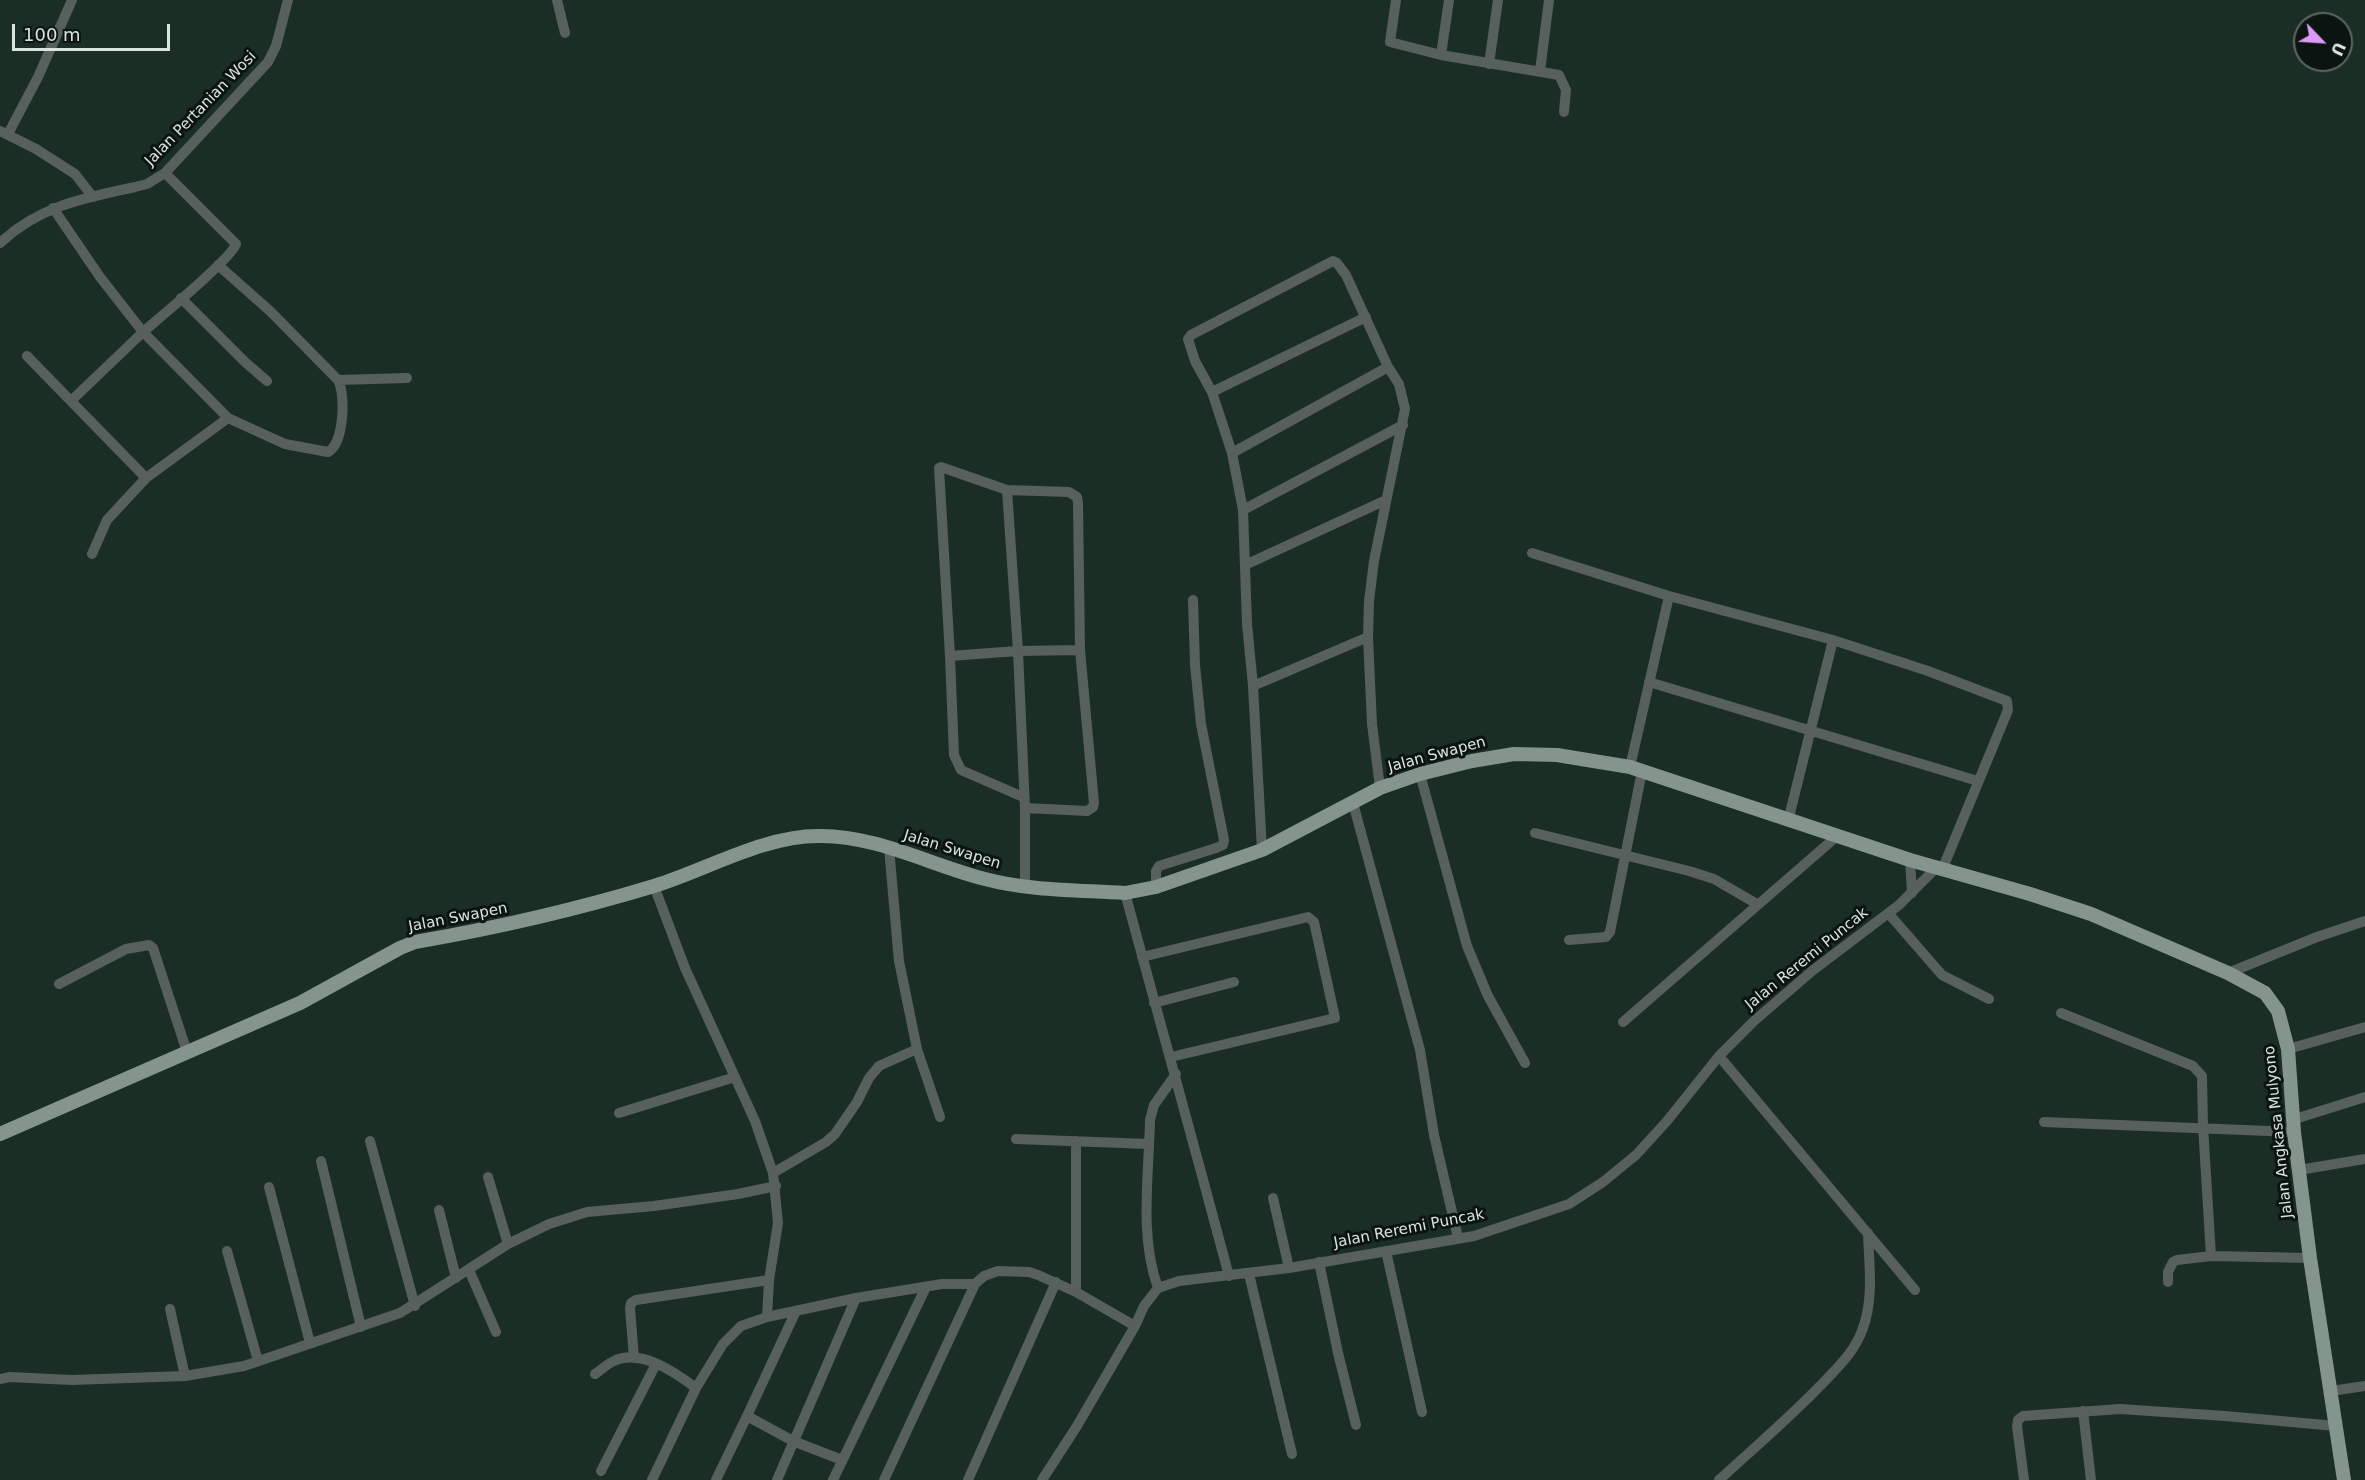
<!DOCTYPE html>
<style>
body{margin:0}
#map{position:relative;width:2365px;height:1480px;overflow:hidden;background:#1b2e26;font-family:"DejaVu Sans",sans-serif}
canvas{display:block}
.north{position:absolute;left:2293px;top:12px;width:60px;height:60px;box-sizing:border-box;background:#0c1411;border:2px solid #5e6763;border-radius:50%;rotate:115deg;font-size:16px;font-weight:700;line-height:24px;text-align:center;color:#d9e4df}
.north::after{content:'';display:block;margin:auto;width:21px;height:27px;background:#dc99f5;clip-path:polygon(50% 0,100% 100%,50% 72%,0 100%)}
.scale{position:absolute;left:12px;top:24px;width:158px;height:27px;box-sizing:border-box;border:3px solid #d9e4df;border-top:0;padding-left:8px;font-size:18px;line-height:21px;white-space:nowrap;color:#d9e4df;-webkit-text-stroke:4px #0c1411;paint-order:stroke}
</style>
<div id="map">
<canvas width="2365" height="1480"></canvas>
<div class="north">U</div>
<div class="scale">100 m</div>
</div>
<script>
const g = document.querySelector('canvas').getContext('2d');
g.lineJoin = 'round';
function strokePath(path, color, width, dash) {
  g.strokeStyle = color;
  g.lineWidth = width;
  g.lineCap = dash ? 'butt' : 'round';
  g.setLineDash(dash || []);
  g.stroke(path);
}
function write(font, color, halo, rows, align = 'center') {
  g.font = font + ' "DejaVu Sans",sans-serif';
  g.lineWidth = 6;
  g.setLineDash([]);
  g.textBaseline = 'middle';
  g.strokeStyle = halo;
  g.fillStyle = color;
  for (const [text, x, y, turn = 0] of rows) {
    g.save();
    g.translate(x, y);
    g.rotate((+turn || 0) * Math.PI / 180);
    g.textAlign = isNaN(turn) ? turn : align;
    if (halo) g.strokeText(text, 0, 0);
    g.fillText(text, 0, 0);
    g.restore();
  }
}
strokePath(new Path2D(`
 M557,0L565,33
 M1396,0L1390,42L1441,55L1559,75L1566,90L1564,112
 M1441,55L1449,0
 M1489,64L1498,0
 M1540,71L1549,0
 M0,131L36,149L75,174L93,197
 M8,134L38,77L72,0
 M165,173L236,244C231,259 159,318 143,332L228,418L285,444L328,452C344,444 346,395 338,380
 M53,208L100,277L143,332L72,400
 M0,243C39,206 84,198 135,187L147,184L165,173L268,62L276,46L288,0
 M218,265L270,311L338,380L407,378
 M181,298L245,362L267,381
 M27,356L146,478
 M1212,392L1366,317
 M1232,453L1388,367
 M1243,510L1403,425
 M1532,553L1669,596L1833,640L1928,671L2007,701L2008,710L1942,870
 M92,554L107,520L146,478L228,418
 M1245,565L1386,500
 M950,656L939,468L941,467L1007,490
 M1649,682L1978,781
 M1253,686L1368,637
 M1630,767L1669,596
 M1420,774L1467,946L1488,996L1525,1063
 M1023,797L961,770L954,755L950,656L1018,651L1007,490L1069,492L1077,497L1078,503L1080,650L1094,803L1093,807L1087,811L1025,808L1018,651L1080,650
 M1353,803L1420,1050L1434,1135L1458,1238
 M1025,808V887
 M1788,821L1833,640
 M1535,833L1689,871L1714,879L1757,904
 M889,848L899,961L917,1049L940,1117
 M1262,850L1253,686L1247,624L1243,510L1232,453L1212,392L1195,361L1188,339L1191,335L1333,261L1337,263L1346,275L1388,367L1399,384L1405,409L1374,561L1369,601L1368,637L1372,724L1380,788
 M1910,860L1912,893
 M654,886L685,968L755,1121L773,1173L778,1223L769,1280L767,1317
 M1156,887V871L1159,866L1216,848L1223,845L1224,840L1201,724L1195,665L1193,600
 M1125,893C1159,1020 1195,1148 1229,1276
 M1889,914L1942,975L1989,999
 M1569,940L1606,937L1610,932L1642,771
 M1142,957L1308,917L1314,922L1335,1018L1171,1057
 M2228,973L2317,937L2365,921
 M59,984L126,949L149,945L153,948L187,1052
 M1154,1003L1234,982
 M2061,1013L2193,1066L2202,1076L2203,1126L2211,1256
 M1623,1022L1836,837
 M2288,1049L2365,1027
 M1719,1056L1915,1290
 M619,1113L735,1077
 M2295,1119L2365,1097
 M2044,1122L2294,1132
 M1016,1139L1149,1144
 M370,1141L415,1306
 M1076,1141V1292
 M321,1161L361,1327
 M2299,1170L2365,1159
 M773,1173L826,1142L835,1134L857,1102L869,1078L879,1066L917,1049
 M488,1177L508,1244
 M269,1187L310,1343
 M1273,1198L1289,1268
 M439,1210L456,1278
 M227,1251L258,1361
 M1386,1251L1422,1412
 M1319,1262L1338,1353L1356,1425
 M469,1270L496,1332
 M1249,1274L1292,1454
 M2168,1282V1272L2173,1262L2177,1260L2211,1256L2310,1258
 M1158,1288C1139,1236 1149,1175 1150,1120L1154,1105L1176,1074
 M170,1309L185,1376
 M796,1311L747,1416L793,1441L842,1460
 M634,1358L630,1308L631,1303L636,1300L769,1280
 M595,1374C601,1370 607,1364 614,1361C641,1348 676,1373 696,1388L723,1344L741,1326L767,1317L856,1298L942,1284H975L984,1276L998,1271L1029,1272L1038,1275L1076,1292L1135,1326
 M0,1379L10,1377L72,1380L185,1376L244,1366L400,1313L508,1244L549,1224L587,1212L654,1206L738,1194L776,1186
 M2331,1391L2365,1386
 M2083,1411L2091,1480
 M601,1471L656,1364
 M652,1480L696,1388
 M716,1480L747,1416
 M777,1480L856,1298
 M833,1480L926,1287
 M884,1480L975,1284
 M968,1480L1056,1282
 M1042,1480L1077,1426L1135,1326L1144,1306L1158,1288L1179,1281L1289,1268L1474,1236L1569,1204L1603,1182L1636,1155L1667,1121L1719,1056L1754,1021L1812,971L1899,905L1936,868
 M1719,1480C1753,1449 1788,1419 1820,1386C1837,1368 1855,1352 1863,1328C1874,1298 1869,1264 1868,1233
 M2024,1480L2017,1426L2018,1420L2023,1416L2120,1409L2225,1416L2336,1426`), '#57605c', 10);
strokePath(new Path2D(`
 M0,1134L300,1003L400,948L415,942C496,928 575,910 654,886C706,870 763,836 818,836C876,835 930,865 985,879C1030,891 1078,890 1125,893L1156,887L1262,850L1380,788L1420,774L1472,761L1514,754L1557,755L1630,767L1910,860L2030,894L2091,914L2228,973L2265,993L2278,1011L2288,1049L2294,1132L2310,1258L2344,1480`), '#83958d', 14);
write('15px', '#d9e4df', '#0c1411', [
 ["Jalan Pertanian Wosi",201,109,-46],
 ["Jalan Swapen",1437,755,-15],
 ["Jalan Swapen",952,850,17],
 ["Jalan Swapen",458,918,-11],
 ["Jalan Reremi Puncak",1807,959,-39],
 ["Jalan Angkasa Mulyono",2279,1132,-96],
 ["Jalan Reremi Puncak",1409,1229,-11]
]);
</script>
